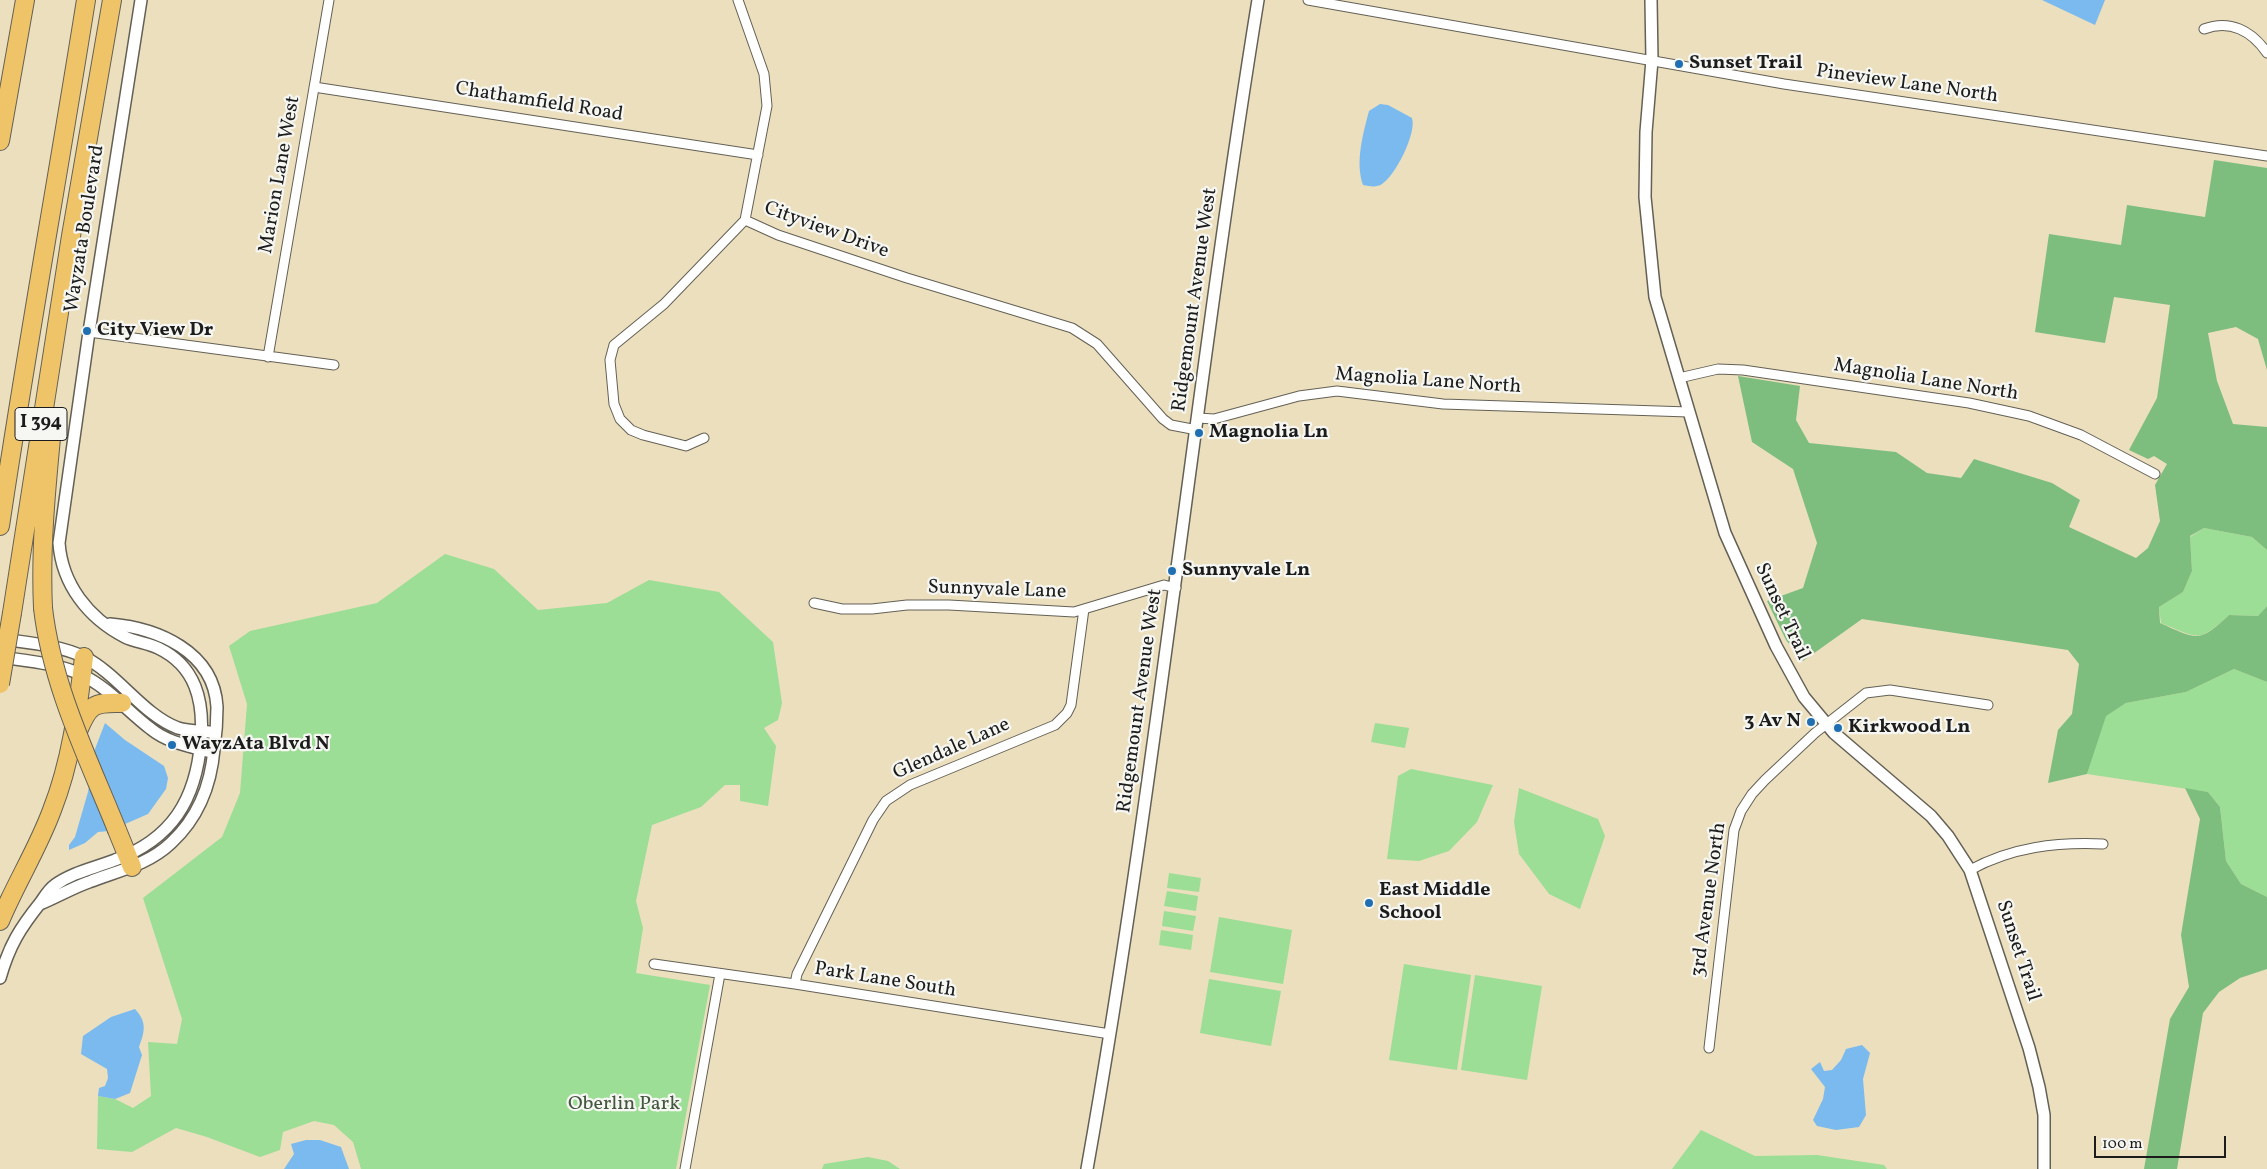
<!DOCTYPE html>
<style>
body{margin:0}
#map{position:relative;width:2267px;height:1169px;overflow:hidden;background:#ebdfbe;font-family:Vollkorn,serif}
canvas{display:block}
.scale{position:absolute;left:2094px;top:1136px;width:132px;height:22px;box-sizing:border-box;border:2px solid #1c1c1c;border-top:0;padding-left:6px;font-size:15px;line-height:18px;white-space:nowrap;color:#1c1c1c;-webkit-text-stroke:4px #f6f6f2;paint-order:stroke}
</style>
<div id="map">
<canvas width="2267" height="1169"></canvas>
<div class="scale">100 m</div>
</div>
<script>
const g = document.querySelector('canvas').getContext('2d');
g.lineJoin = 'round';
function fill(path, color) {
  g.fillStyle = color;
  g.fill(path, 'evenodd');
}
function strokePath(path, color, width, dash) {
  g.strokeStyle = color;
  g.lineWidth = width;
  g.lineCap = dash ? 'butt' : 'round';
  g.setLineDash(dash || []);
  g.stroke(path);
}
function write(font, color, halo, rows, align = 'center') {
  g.font = font + ' Vollkorn,serif';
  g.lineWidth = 4.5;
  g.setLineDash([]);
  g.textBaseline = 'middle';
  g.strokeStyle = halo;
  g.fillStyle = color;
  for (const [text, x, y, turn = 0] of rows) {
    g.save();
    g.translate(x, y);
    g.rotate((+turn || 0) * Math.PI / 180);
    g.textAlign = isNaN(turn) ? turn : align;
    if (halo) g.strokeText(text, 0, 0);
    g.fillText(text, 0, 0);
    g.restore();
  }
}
fill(new Path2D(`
 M2204,528L2252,537L2267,550V606L2258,616L2229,615C2197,644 2199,638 2161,623L2159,607L2183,592L2192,571L2190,537Z
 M445,554L494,569L538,610L607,603L649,580L719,592L773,642L782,703L778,720L764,728L776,746L768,806L740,801V785H725L701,807L652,825L636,901L643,928L636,973L710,985L676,1169H361L353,1142L334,1125L314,1121L283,1132L280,1150L260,1157L207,1137L176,1128L132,1152L97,1149L98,1096L115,1099L133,1108L151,1096L148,1042L177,1044L182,1019L143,898L222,837L240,793L247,704L229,646L250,631L377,603Z
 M2234,669L2267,682V897L2241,884L2226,861L2220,807L2208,792L2087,774L2105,716L2126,703L2186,692Z
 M1375,723L1409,728L1405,748L1371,742Z
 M1411,769L1493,785L1477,822L1449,851L1419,861L1387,859L1398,776Z
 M1519,788L1598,819L1605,836L1580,909L1549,894L1519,854L1514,822Z
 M1169,873L1201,878L1199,892L1167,888Z
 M1167,891L1198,896L1196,911L1164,906Z
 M1164,911L1196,916L1193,931L1162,926Z
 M1219,917L1292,930L1283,984L1210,972Z
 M1161,930L1193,935L1191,950L1159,945Z
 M1404,964L1471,975L1457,1070L1389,1060Z
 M1475,975L1542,986L1527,1080L1461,1070Z
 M1209,979L1281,991L1271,1046L1200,1033Z
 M1701,1130L1755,1156L1817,1155L1884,1165L1887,1169H1672Z
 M868,1157L888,1161L900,1169H822L824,1164Z`), '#9cde95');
fill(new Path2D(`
 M2214,160L2267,168V370L2258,339L2236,327L2208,333L2217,381L2233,424L2267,427V550L2252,537L2204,528L2190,536L2192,571L2183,592L2159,607L2160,623C2198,640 2199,643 2229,615L2258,616L2267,606V682L2234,669L2186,692L2126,703L2106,716L2087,774L2048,783L2058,730L2072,714L2079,664L2068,650L1862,619L1803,661L1786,640L1767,601L1803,588L1817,543L1793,469L1752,442L1738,376L1800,386L1796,420L1809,443L1896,452L1927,473L1961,478L1974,459L2052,483L2080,500L2069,527L2136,558L2148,548L2160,521L2155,485L2167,464L2154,456L2148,459L2129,450L2157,398L2170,305L2114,297L2105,343L2035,332L2049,234L2121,245L2127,205L2205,217Z
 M2185,788L2208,792L2220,807L2226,861L2241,884L2267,897V969L2240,978L2219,992L2203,1013L2177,1169H2144L2170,1019L2189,987L2181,935L2200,819Z`), '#7dbd7e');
fill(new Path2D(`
 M2042,0H2105L2095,25Z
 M1380,104L1388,105L1412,118C1417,133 1395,176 1382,184C1376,188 1370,186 1363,185C1355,162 1363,134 1369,111Z
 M105,723L125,740L164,766L168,778L166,789L148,814L109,831L98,832L85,843L69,850V845L75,837L88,792L95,749Z
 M135,1009C147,1022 145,1031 139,1047L142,1055L130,1093L115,1099L98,1096L99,1088L105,1086L108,1078L107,1069L81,1054L83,1036L111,1017Z
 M1862,1045L1870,1053L1863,1079L1866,1115L1859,1127L1836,1130L1817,1126L1813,1120L1823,1099L1825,1087L1811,1069L1820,1062L1824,1071L1832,1070L1841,1060L1846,1049Z
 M306,1140H320L341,1147L349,1169H284L294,1154L291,1144Z`), '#7abaee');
const minor = new Path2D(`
 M738,0L764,74L767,106L745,220
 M1308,0L1784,84L2267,156
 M2204,29C2230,19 2252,31 2267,53
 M314,87L758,155
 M745,220L778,235L907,278L1072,328L1097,344L1163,419L1171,425L1197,430
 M89,332L334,365
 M268,357L329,0
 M1679,378L1718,369L1743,370L1969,403L2029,416L2081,435L2155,474
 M1198,418L1214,419L1299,396L1337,391L1443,404L1689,412
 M704,438L686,446L643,435L631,430L620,419L614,404L610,360L614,345L664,304L745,220
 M814,603L842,609H872L907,605H949L1074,612L1164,585L1176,588
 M1970,870C2012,847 2056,842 2103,844
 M654,964L795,984L1110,1034
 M795,984L797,974L873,820L886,801L910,785L1055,725L1067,713L1071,705L1084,609
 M1709,1048L1734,830L1741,811L1752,794L1765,780L1815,733L1866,693L1890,690L1988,705
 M685,1169L720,974`);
const tertiary = new Path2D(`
 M1651,0L1652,60L1646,132L1645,197L1655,297L1725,533L1776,646L1804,697L1834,733L1931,816L1948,836L1970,870L2029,1048L2039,1087L2044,1115V1169
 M2,639C29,643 59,645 84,657C119,675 143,715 178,728C188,731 199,731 209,732
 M0,657C27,661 57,663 82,675C109,688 127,711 151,729C167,742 188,746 207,751
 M40,904C57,897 72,888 89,882C117,871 148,865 171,843C198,818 211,785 214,749C216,735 217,721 217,707C214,651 157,628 110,624
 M0,978C9,946 20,928 41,902C45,896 49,889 55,885C73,872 95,868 115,860C172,839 196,800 201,740C204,701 196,666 158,648C148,643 135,642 125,637C88,618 62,584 59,543L89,332L141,0
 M1087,1169C1156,781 1195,389 1258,0`);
const motorway = new Path2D(`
 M0,141L25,0
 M0,526C26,351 58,176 86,0
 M43,608C40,544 47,481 53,417
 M12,613L71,236L112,0
 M78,731C89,705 93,702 122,703
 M117,830L132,867
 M0,921C16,883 38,848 52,810C71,762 78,708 84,657`);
strokePath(minor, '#646055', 11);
strokePath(tertiary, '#646055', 14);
strokePath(motorway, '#646055', 20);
strokePath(minor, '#fff', 9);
strokePath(tertiary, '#fff', 11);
strokePath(motorway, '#efc469', 18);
const motorwayBridge = new Path2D(`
 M43,608C52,686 88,758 117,830
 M0,684L12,613`);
strokePath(motorwayBridge, '#646055', 20, []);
strokePath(motorwayBridge, '#efc469', 18);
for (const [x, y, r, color] of [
 [1679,64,5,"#1f6fb2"],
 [87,331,5,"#1f6fb2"],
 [1199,433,5,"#1f6fb2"],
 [1172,571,5,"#1f6fb2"],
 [1811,722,5,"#1f6fb2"],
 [1838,728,5,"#1f6fb2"],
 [172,745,5,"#1f6fb2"],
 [1369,903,5,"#1f6fb2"]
]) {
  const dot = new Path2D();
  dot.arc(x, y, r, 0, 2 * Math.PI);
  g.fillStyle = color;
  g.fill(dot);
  strokePath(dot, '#f6f6f2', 2);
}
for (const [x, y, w] of [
 [41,424,52]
]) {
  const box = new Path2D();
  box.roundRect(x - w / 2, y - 16.5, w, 33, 4);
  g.fillStyle = '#f6f6f2';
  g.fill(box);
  strokePath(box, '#1c1c1c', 1);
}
write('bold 19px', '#1c1c1c', null, [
 ["I 394",41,424]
]);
write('bold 20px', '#1c1c1c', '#f6f6f2', [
 ["Sunset Trail",1689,64],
 ["City View Dr",97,331],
 ["Magnolia Ln",1209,433],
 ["Sunnyvale Ln",1182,571],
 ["3 Av N",1801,722,"right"],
 ["Kirkwood Ln",1848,728],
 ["WayzAta Blvd N",182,745],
 ["East Middle",1379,891],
 ["School",1379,914]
], 'left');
write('20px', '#1c1c1c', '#f6f6f2', [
 ["Pineview Lane North",1907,85,8],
 ["Chathamfield Road",539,103,9],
 ["Marion Lane West",281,175,-80],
 ["Wayzata Boulevard",86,229,-81],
 ["Cityview Drive",826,231,20],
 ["Ridgemount Avenue West",1196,300,-82],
 ["Magnolia Lane North",1926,381,9],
 ["Magnolia Lane North",1428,382,4],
 ["Sunnyvale Lane",997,591,2],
 ["Sunset Trail",1781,612,65],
 ["Ridgemount Avenue West",1141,701,-82],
 ["Glendale Lane",952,750,-24],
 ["3rd Avenue North",1710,900,-82],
 ["Sunset Trail",2017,951,72],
 ["Park Lane South",885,981,9]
]);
write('20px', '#425640', '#f6f6f2', [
 ["Oberlin Park",624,1105]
]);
</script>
